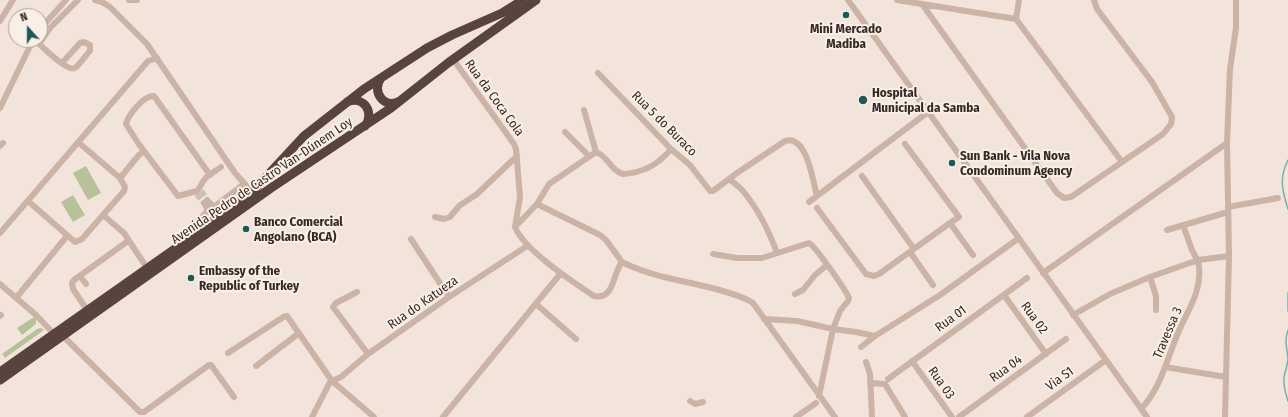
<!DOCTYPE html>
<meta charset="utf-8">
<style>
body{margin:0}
#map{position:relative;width:1288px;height:417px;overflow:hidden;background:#f2e4da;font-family:"Fira Sans Condensed",sans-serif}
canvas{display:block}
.north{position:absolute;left:8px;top:8px;width:40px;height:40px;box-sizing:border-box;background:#faefe6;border:1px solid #aca09a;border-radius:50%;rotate:339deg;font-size:11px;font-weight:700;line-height:16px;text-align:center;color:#362a27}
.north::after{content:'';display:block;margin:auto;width:14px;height:18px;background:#1b5958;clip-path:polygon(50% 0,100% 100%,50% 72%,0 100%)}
</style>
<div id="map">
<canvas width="1288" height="417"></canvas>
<div class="north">N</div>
</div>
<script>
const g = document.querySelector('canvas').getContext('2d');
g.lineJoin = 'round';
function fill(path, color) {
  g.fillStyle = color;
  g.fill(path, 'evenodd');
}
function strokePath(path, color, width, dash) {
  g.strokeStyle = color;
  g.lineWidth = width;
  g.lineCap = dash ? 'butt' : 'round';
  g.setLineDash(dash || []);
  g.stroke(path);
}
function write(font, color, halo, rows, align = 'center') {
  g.font = font + ' "Fira Sans Condensed",sans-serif';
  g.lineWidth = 4;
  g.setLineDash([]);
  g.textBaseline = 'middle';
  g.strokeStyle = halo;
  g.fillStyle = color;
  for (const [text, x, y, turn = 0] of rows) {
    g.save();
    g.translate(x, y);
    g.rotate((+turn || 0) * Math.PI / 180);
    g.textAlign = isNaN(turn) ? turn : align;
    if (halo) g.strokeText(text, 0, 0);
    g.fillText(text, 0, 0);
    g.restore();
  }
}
fill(new Path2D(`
 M86,166L101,193L88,200L73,173Z
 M73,195L85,215L73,222L61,202Z
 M34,317L36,319V324L22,335L17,328Z
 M41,328L44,330L5,358L2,354L37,329Z`), '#b8c299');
strokePath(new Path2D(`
 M1288,160C1279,178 1282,190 1288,209
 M1288,293V311
 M1288,330C1284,341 1287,348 1288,358C1288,364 1286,368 1285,373C1282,382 1285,392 1288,401`), '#78b0ae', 1.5);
strokePath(new Path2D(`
 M201,191L207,200
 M197,194L204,203`), '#ccbfb6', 6, [6, 3]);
strokePath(new Path2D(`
 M95,0L102,2L110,7L147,44L235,173L252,192
 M129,0H137
 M848,0L1147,417
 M897,0L1016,19L1122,162
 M922,4L1057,193L1064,198L1071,197L1163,134L1171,124L1172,117L1152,82L1097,9L1094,0
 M1016,19L1019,0
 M0,21L13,0
 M40,29L66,0
 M453,59L514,144L516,149L520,197L515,227C524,250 573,282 594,296C615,300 612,274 622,262C661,282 708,282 748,300L753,303L835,417
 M62,63L80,43L84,42L90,45V51C85,56 80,64 75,68C68,72 45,49 39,44L50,28L78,0
 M598,73L671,149L690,165L710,191H713L737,173L785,141C807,134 813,182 817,196
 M0,108L33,40
 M584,110L596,152
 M565,132L589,156
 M0,146L3,143
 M210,175L154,96C144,95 128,115 126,124L138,143L178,196L197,191C201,187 201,183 205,179C209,174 216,171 221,167
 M862,176L914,249
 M120,178L138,156L144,151
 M729,179C734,183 739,186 743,191C758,209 769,231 777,253
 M207,200L213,206L218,205
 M28,201L75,242L82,239L124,191L125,187L120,178L78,142
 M809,202L928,112
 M537,204L600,235L606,240L622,262
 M1228,207L1278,198
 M817,208L866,274L874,276L879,274L950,223L959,217L905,144
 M205,214L244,184
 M103,215L124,233L147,268
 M435,217L444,219L450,217L459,206L477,194L517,156
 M950,223L973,255
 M515,227L537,204L549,184L596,152C608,156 611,171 623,174C642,173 659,164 671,149
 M1167,230L1228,212
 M0,233L148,61L157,58
 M411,239L449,297
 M182,244L186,232L207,212V209L204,203
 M910,252L933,285
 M713,254L737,258H762L809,243C816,247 845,289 849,298L848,301L840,311L833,329L819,396
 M1043,273L1227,143
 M80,276L86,284
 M1150,277L1156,296V310
 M0,284L36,315L54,334
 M357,292L336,303L333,307L368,354
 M795,294L803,290L815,275L827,265
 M1004,295L1046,354
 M16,298L67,236
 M536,304L576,339
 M87,310L73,289L72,283L74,280L128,241
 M1073,315L1110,294L1150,277L1198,260L1229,256
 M0,316L1,315
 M764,319L797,321L833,329L856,332L875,336
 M63,336L140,412H144L209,365H211L234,397
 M861,347L875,336L940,295L1019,238
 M228,353L285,316H287L332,381L374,417
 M912,361L952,417
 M866,362L870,374L872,417
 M256,366L299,333
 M1165,367L1226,377
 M888,379L1027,278
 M870,383L885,384L905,417
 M690,401L695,404L703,402
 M1141,409C1161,388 1167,359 1178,333C1187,311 1202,292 1199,267C1199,261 1195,256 1192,250C1189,242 1186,233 1183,225
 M312,417L330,382L341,377L368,354L449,297L527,246
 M443,417L561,273
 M796,417L816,403
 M959,417L1066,339
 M1027,417L1106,360
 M1225,417L1229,256L1227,143L1230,69L1236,28V0`), '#cbb3a5', 6);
strokePath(new Path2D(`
 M381,78C371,91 384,110 400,101
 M347,102C364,95 375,113 365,126
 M0,372L182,244L252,192L304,136L364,89L427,48L452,35L502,13L523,0
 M0,380L271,188L391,108L448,63L536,0`), '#58433d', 9);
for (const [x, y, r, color] of [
 [846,15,4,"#1b5958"],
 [863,100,5,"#1b5958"],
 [952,163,4,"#1b5958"],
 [246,229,4,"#1b5958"],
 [191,278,4,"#1b5958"]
]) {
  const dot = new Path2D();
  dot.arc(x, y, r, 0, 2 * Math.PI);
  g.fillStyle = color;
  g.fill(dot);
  strokePath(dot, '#faefe6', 1.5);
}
write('bold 13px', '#362a27', '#faefe6', [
 ["Mini Mercado",846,29,"center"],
 ["Madiba",846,44,"center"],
 ["Hospital",872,93],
 ["Municipal da Samba",872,108],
 ["Sun Bank - Vila Nova",960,156],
 ["Condominum Agency",960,171],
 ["Banco Comercial",254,222],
 ["Angolano (BCA)",254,237],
 ["Embassy of the",199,271],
 ["Republic of Turkey",199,286]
], 'left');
write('13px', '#362a27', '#faefe6', [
 ["Rua da Coca Cola",494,98,54],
 ["Rua 5 do Buraco",664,124,45],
 ["Avenida Pedro de Castro Van-Dúnem Loy",262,181,-34],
 ["Rua do Katueza",423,303,-35],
 ["Rua 02",1034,318,54],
 ["Rua 01",951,319,-36],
 ["Travessa 3",1168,333,-67],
 ["Rua 04",1006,369,-36],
 ["Via S1",1060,379,-36],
 ["Rua 03",941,383,55]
]);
</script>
